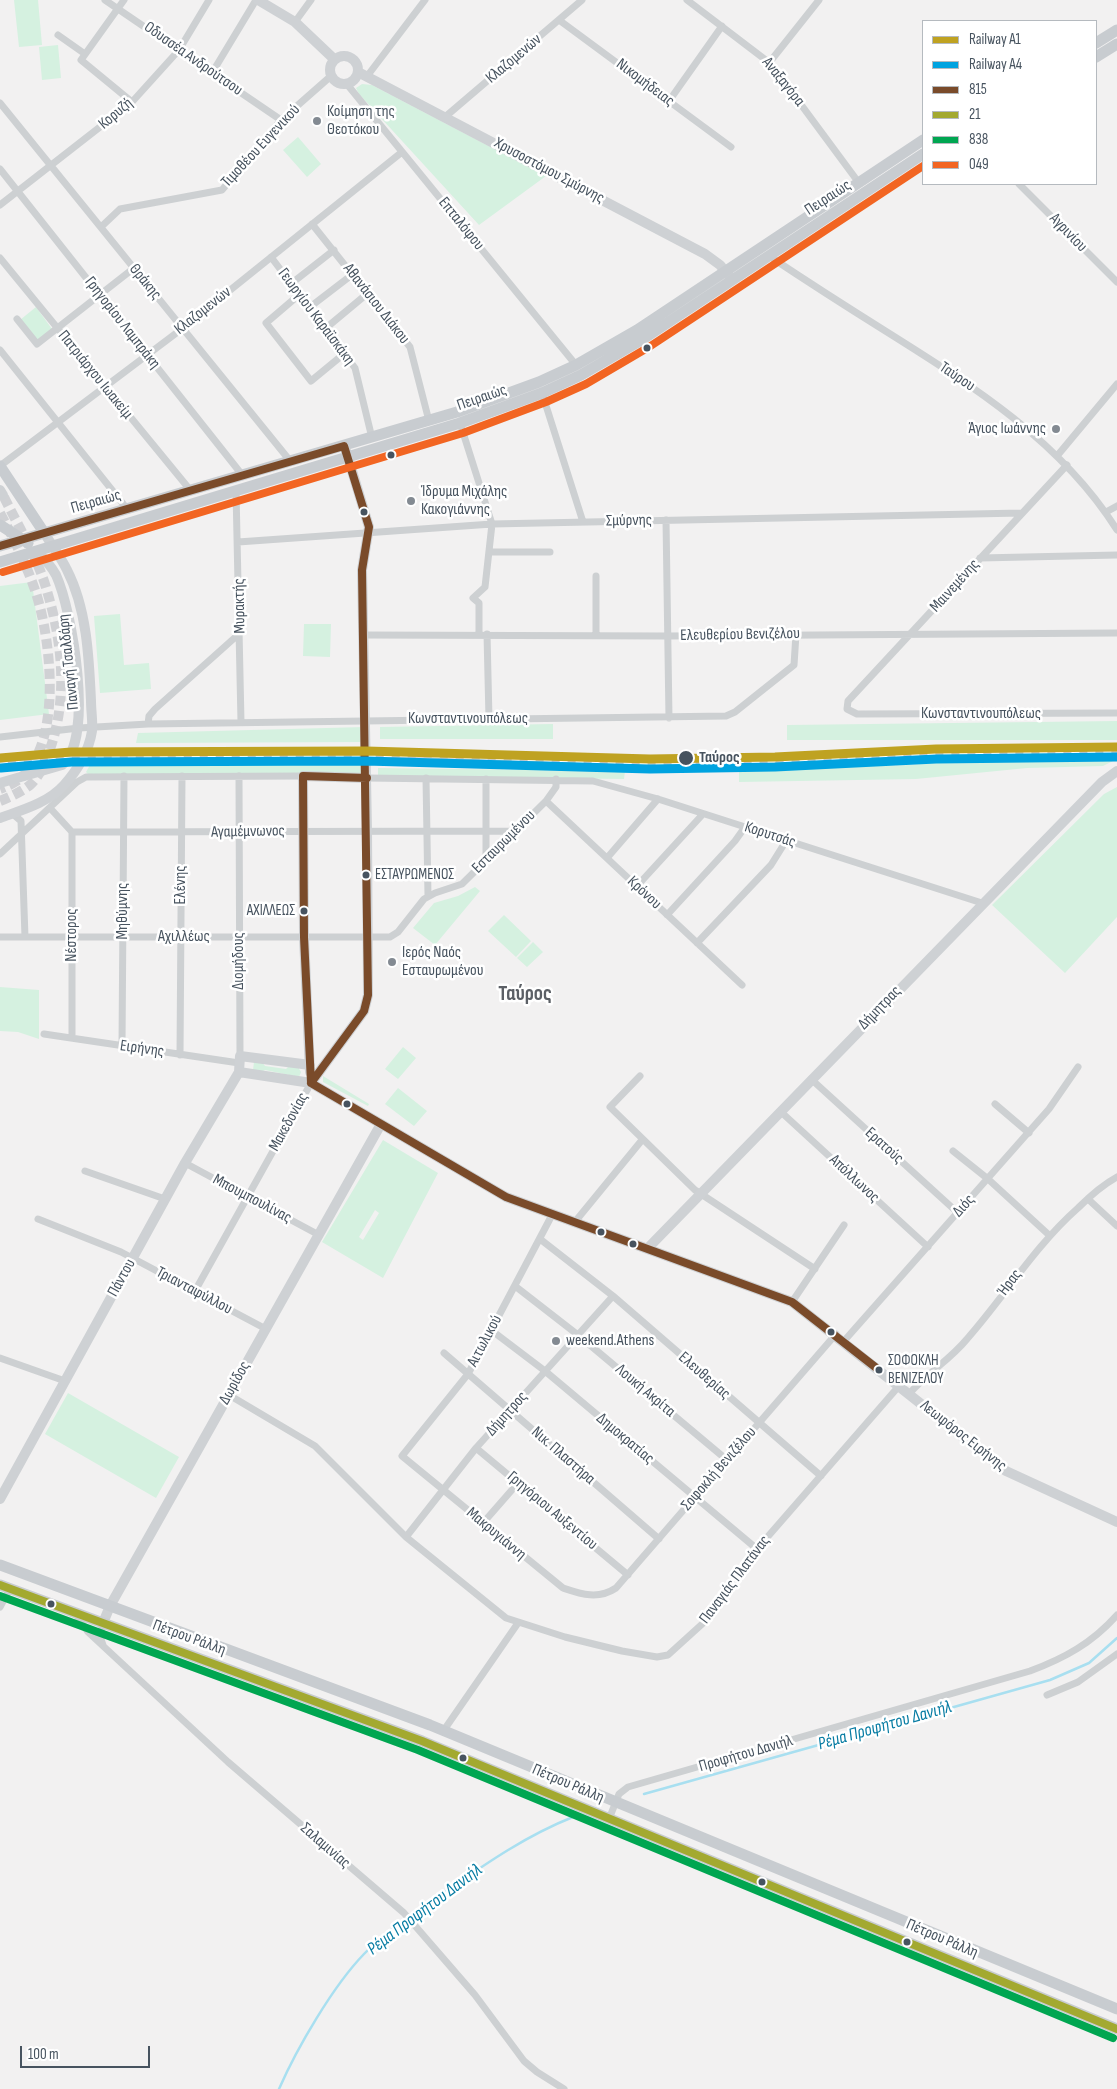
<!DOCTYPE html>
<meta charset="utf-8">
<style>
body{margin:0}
#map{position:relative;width:1117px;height:2089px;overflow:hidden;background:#f2f1f1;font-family:"Sofia Sans Condensed",sans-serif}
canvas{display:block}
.legend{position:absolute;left:922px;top:20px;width:175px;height:165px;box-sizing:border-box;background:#fff;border:1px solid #b5babf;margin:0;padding:6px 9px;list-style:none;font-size:15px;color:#47535f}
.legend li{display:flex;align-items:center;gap:10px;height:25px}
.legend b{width:25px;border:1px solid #b5babf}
.scale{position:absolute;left:20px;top:2046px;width:130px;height:22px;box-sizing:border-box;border:2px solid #47535f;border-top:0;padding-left:6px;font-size:15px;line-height:18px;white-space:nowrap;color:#47535f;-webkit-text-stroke:4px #fff;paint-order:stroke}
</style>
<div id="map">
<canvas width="1117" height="2089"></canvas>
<ul class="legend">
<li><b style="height:6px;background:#bfa221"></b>Railway A1</li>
<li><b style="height:6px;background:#00a3e0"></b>Railway A4</li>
<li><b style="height:6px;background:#7a4b2a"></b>815</li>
<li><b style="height:6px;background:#a3a930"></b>21</li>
<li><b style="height:6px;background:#00a651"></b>838</li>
<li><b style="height:6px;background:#f26522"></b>049</li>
</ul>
<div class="scale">100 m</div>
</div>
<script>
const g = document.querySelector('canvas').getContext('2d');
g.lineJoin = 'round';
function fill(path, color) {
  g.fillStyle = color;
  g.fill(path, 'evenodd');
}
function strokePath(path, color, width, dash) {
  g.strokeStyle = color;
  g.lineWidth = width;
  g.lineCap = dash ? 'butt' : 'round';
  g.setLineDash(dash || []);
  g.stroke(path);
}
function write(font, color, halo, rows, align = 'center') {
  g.font = font + ' "Sofia Sans Condensed",sans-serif';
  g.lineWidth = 5;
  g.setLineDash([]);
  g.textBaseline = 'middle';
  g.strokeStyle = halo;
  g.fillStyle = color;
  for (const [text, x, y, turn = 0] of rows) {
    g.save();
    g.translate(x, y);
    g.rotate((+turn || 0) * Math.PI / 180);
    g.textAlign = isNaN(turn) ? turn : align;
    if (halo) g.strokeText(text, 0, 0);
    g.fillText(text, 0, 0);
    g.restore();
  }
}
fill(new Path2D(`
 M14,0H38L42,45L19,47Z
 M58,45L61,78L42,80L39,47Z
 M362,84L372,85L546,176L479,225L359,94L356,88Z
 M298,137L321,164L307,177L283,150Z
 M36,307L52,329L37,341L20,320Z
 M32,582L49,714L0,720V586Z
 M120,614L124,665L149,663L151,689L100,693L94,616Z
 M304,624H331L330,657L303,656Z
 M1117,721V740H787V725Z
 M553,724V739H380V727Z
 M364,727V742L136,743L138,733Z
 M1117,759L1103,766L1027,768L916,779L739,782V770L910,765L950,761Z
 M90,765H365V776L88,774L86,772Z
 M378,768L625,771L624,779L378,776Z
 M1117,787V917L1065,973L992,905L1104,794Z
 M475,887L480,891L435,945L413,928L434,903L458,896Z
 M504,915L531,941L516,957L488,931Z
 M533,942L543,952L527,967L517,958Z
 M0,987L39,990V1039L18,1032L0,1031Z
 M403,1047L416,1058L398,1079L385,1069Z
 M254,1062H262L265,1066L286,1069L290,1065L298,1067L301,1072L299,1077L265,1070L261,1072L253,1070Z
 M323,1076L369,1104L368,1106L323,1082Z
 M398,1088L427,1111L414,1126L385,1104Z
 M383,1140L438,1173L383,1278L322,1242ZM375,1210L379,1213L363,1240L359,1237Z
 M68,1393L179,1457L156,1498L45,1434Z`), '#d5f1e0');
strokePath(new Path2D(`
 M644,1794L1050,1680L1089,1663L1117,1638
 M279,2089C297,2048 333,1986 364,1954C387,1930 415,1912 442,1894C484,1865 525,1836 573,1817`), '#a8dff0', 2.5);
strokePath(new Path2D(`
 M0,513C14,539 27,566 36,593C51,640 62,738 23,776C17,782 8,786 0,789
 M0,801C10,797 21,792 30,785C39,777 45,764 49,752C68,700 63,644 47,591C38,558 18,526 3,495`), '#d0d1d4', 10, [10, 5]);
strokePath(new Path2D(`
 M105,0L281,120
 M124,0L81,60L132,102
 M687,0L771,64L859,183
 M559,20L731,147
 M295,22L311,0
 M58,35L85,54
 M769,63L819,0
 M212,73L256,0
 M368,75L425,0
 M346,83L576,365
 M669,101L722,26
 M0,103L291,462
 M445,117L582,0
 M0,169L243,476
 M1019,184L1117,282
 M0,205L132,102L179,50L209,0
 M312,224L410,347L429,421
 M101,227L120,209L222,190L281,120L331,76
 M769,256C808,282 847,307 887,332C973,386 1062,442 1117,530
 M271,257L355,368L372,438
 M0,258L191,491
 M292,283L334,250
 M300,294L266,323L311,381L345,353
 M310,307L353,274
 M17,319L37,344L134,268
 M326,328L368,293
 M0,350L128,510
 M542,393L583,522
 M460,423L492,524L485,587L473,598L479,603V634
 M1057,456L1117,384
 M1067,465L848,701L847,709L857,714L1117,713
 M0,466L183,328L402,152
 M236,491L241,722
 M1106,512L1117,506
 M666,520L669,718
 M238,542L492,524L1021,513
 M489,552H550
 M980,558L1117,555
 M487,634L489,719
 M596,634V576
 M364,635L667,636L1117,633
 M148,724L149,716L155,709L240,633
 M0,737L79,728L148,724L726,716L735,712L794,665L796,634
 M239,776L240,1056
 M367,778L593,781L658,799L982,903
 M426,778L428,896
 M546,801L742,985
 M50,808L72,832L516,831
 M13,814L21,821L25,937
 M0,854L77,782L86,777L303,776
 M607,858L658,799
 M486,860V779
 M637,886L703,814
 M667,915L735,841L745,827
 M0,937H390L398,932L424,899L435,893L462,884L546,801L556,787V779
 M697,943L771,865L786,841
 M44,1034L239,1063
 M72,1038V832
 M122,1046L124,776
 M180,1055L182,776
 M640,1076L610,1107L695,1190L815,1269
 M811,1079L958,1213
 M995,1104L1029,1133
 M780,1111L928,1247
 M953,1151L988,1179L1049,1235
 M185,1163L319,1235
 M85,1171L165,1199
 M1088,1199L1117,1226
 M552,1215L468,1374L402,1456L563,1588C581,1594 598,1600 616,1588L836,1334
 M38,1219L121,1252L266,1329
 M574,1223L642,1140
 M540,1239L613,1296L821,1476
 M515,1286L578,1335L727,1460
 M195,1291L311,1083
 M792,1302L844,1225
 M491,1330L545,1371L757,1549
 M844,1341L1049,1109L1078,1067
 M444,1353L659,1539
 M0,1358L65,1381
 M909,1394C927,1373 950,1360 967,1339C1005,1296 1034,1247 1078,1208C1090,1196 1102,1185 1117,1177
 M229,1395L315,1446L406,1537L506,1618L565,1637L622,1651L657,1657L668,1655L711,1616L757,1549L899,1386
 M476,1448L628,1575
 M483,1523L518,1483
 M406,1537L476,1448L613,1296
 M0,1607L10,1588
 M75,1613L88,1632L228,1762L404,1913L475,1995L524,2061L537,2072L564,2089
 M103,1623L100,1636L103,1645
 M1047,1695L1078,1682L1117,1654
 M444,1730L518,1623
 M609,1819L619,1794L628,1787L1030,1671C1065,1658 1092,1643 1117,1615`), '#cdd0d2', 7);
strokePath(new Path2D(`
 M258,0L295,22L334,59
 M330 70a14 14 0 1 1 28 0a14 14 0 1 1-28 0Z
 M358,72L705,254L720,265L730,277
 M0,490L3,495
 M0,783L62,765C95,739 72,610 56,575C51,566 44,558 36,551
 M0,818C22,810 48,803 64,785C77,771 89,751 92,731C93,722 91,711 91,701C89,658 87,609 67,570C61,557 52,546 45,534
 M239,1072L311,1083L506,1197L792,1302L1006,1471L1117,1522
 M310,1072L304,937L303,776L367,778
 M311,1083L364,1011L368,995L367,830L362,570L369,527L346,451
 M647,1249L1102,782L1117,771
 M0,1499L185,1163L239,1072L240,1056L310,1065
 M103,1623L110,1606L381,1124`), '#ced1d4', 10);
strokePath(new Path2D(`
 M1096,43L1117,30
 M1096,57L1117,44
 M0,466L45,534
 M0,525L28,543
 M0,546L457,412L539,382L576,365L637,330L923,140
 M0,562L460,423L542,393L581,375L643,339L923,154
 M0,1565L430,1725L1117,2009
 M0,1585L422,1741L1117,2029`), '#c8ccd0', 11);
const rail = new Path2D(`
 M0,764L69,758L421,756L651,764L789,761L936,754L1117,752`);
strokePath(rail, '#c7c9cb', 4.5);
strokePath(rail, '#fff', 2.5, [8]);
strokePath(new Path2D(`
 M0,546L344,446L369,527L362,570L368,995L364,1011L311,1083
 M311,1083L506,1197L792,1302L879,1370
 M311,1083L304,937L303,776L367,778`), '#7a4b2a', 8);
strokePath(new Path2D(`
 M0,1585L422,1741L1117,2029`), '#a3a930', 8);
strokePath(new Path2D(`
 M0,1596L418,1750L1113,2038`), '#00a651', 8);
strokePath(new Path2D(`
 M3,572L463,433L546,402L586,384L649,347L923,166`), '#f26522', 8);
strokePath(new Path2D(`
 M0,758L71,752L366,751L650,759L775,757L936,749L1117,747`), '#bfa221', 9);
strokePath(new Path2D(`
 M1,768L71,762L366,761L650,769L775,767L936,759L1117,757`), '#00a3e0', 9);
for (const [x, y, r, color] of [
 [317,121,5,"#838a92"],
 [647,348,4.5,"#47535f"],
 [1056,429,5,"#838a92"],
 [391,455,4.5,"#47535f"],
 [411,501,5,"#838a92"],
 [364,512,4.5,"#47535f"],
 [686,758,8,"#47535f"],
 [366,875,4.5,"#47535f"],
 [304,911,4.5,"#47535f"],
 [392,962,5,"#838a92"],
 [347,1104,4.5,"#47535f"],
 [601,1232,4.5,"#47535f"],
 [633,1244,4.5,"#47535f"],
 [831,1332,4.5,"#47535f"],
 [556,1341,5,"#838a92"],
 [879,1370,4.5,"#47535f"],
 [51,1604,4.5,"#47535f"],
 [463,1758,4.5,"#47535f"],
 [762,1882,4.5,"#47535f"],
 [907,1942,4.5,"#47535f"]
]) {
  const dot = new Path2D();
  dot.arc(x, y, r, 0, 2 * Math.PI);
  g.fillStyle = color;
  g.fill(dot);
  strokePath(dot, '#fff', 2);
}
write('15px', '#47535f', '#fff', [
 ["ΕΣΤΑΥΡΩΜΕΝΟΣ",375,875],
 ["ΑΧΙΛΛΕΩΣ",295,911,"right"],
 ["ΣΟΦΟΚΛΗ",888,1361],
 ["ΒΕΝΙΖΕΛΟΥ",888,1379]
], 'left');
write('16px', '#47535f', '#fff', [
 ["Οδυσσέα Ανδρούτσου",193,59,35],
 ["Κλαζομενών",514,59,-40],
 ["Αναξαγόρα",783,82,51],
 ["Νικομήδειας",645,83,37],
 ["Κορυζή",116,114,-40],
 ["Τιμοθέου Ευγενικού",261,146,-47],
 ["Χρυσοστόμου Σμύρνης",549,171,28],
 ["Πειραιώς",828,198,-33],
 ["Επταλόφου",461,224,51],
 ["Αγρινίου",1068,233,46],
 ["Θράκης",145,282,51],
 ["Αθανάσιου Διάκου",376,304,52],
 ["Κλαζομενών",203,311,-38],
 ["Γεωργίου Καραϊσκάκη",316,317,53],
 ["Γρηγορίου Λαμπράκη",122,323,52],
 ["Πατριάρχου Ιωακείμ",95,375,51],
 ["Ταύρου",957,377,34],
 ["Πειραιώς",482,398,-19],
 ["Πειραιώς",96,502,-16],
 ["Σμύρνης",629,521,-1],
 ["Μαινεμένης",955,586,-48],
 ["Μυρακτής",240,606,-91],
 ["Ελευθερίου Βενιζέλου",740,635,-1],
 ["Παναγή Τσαλδάρη",69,662,-96],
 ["Κωνσταντινουπόλεως",981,714],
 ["Κωνσταντινουπόλεως",468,719],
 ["Αγαμέμνωνος",248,832,-1],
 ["Κορυτσάς",770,835,18],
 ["Εσταυρωμένου",504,842,-45],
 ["Ελένης",181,885,-90],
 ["Κρόνου",644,893,43],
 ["Μηθύμνης",123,911,-90],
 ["Νέστορος",72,935,-90],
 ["Αχιλλέως",184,937],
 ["Διομήδους",239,961,-90],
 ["Δήμητρας",880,1008,-46],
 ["Ειρήνης",142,1049,8],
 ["Μακεδονίας",289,1122,-61],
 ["Ερατούς",884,1146,42],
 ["Απόλλωνος",854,1179,43],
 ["Μπουμπουλίνας",252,1199,28],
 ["Διός",964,1206,-48],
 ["Πάντου",122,1278,-61],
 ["Ήρας",1010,1283,-53],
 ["Τριανταφύλλου",194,1291,28],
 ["Αιτωλικού",485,1341,-62],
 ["Ελευθερίας",704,1376,41],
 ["Δωρίδος",235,1383,-61],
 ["Λουκή Ακρίτα",645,1391,40],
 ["Δήμητρος",507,1414,-48],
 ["Λεωφόρος Ειρήνης",963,1436,38],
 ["Δημοκρατίας",625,1439,40],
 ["Νικ. Πλαστήρα",563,1456,41],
 ["Σοφοκλή Βενιζέλου",719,1469,-49],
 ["Γρηγόριου Αυξεντίου",552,1511,40],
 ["Μακρυγιάννη",496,1534,40],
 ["Παναγιάς Πλατάνας",735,1580,-53],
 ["Πέτρου Ράλλη",189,1638,20],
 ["Προφήτου Δανιήλ",746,1754,-16],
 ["Πέτρου Ράλλη",568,1784,23],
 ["Σαλαμινίας",325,1846,41],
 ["Πέτρου Ράλλη",942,1939,23]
]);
write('16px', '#47535f', '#fff', [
 ["Κοίμηση της",327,112],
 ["Θεοτόκου",327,130],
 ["Άγιος Ιωάννης",1046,429,"right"],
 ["Ίδρυμα Μιχάλης",421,492],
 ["Κακογιάννης",421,510],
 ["Ιερός Ναός",402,953],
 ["Εσταυρωμένου",402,971],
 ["weekend.Athens",566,1341]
], 'left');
write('bold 16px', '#47535f', '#fff', [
 ["Ταύρος",699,758]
], 'left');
write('italic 18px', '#077ca3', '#fff', [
 ["Ρέμα Προφήτου Δανιήλ",885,1726,-16],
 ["Ρέμα Προφήτου Δανιήλ",425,1910,-37]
]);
write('bold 21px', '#5c6066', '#fff', [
 ["Ταύρος",525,995]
]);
</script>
